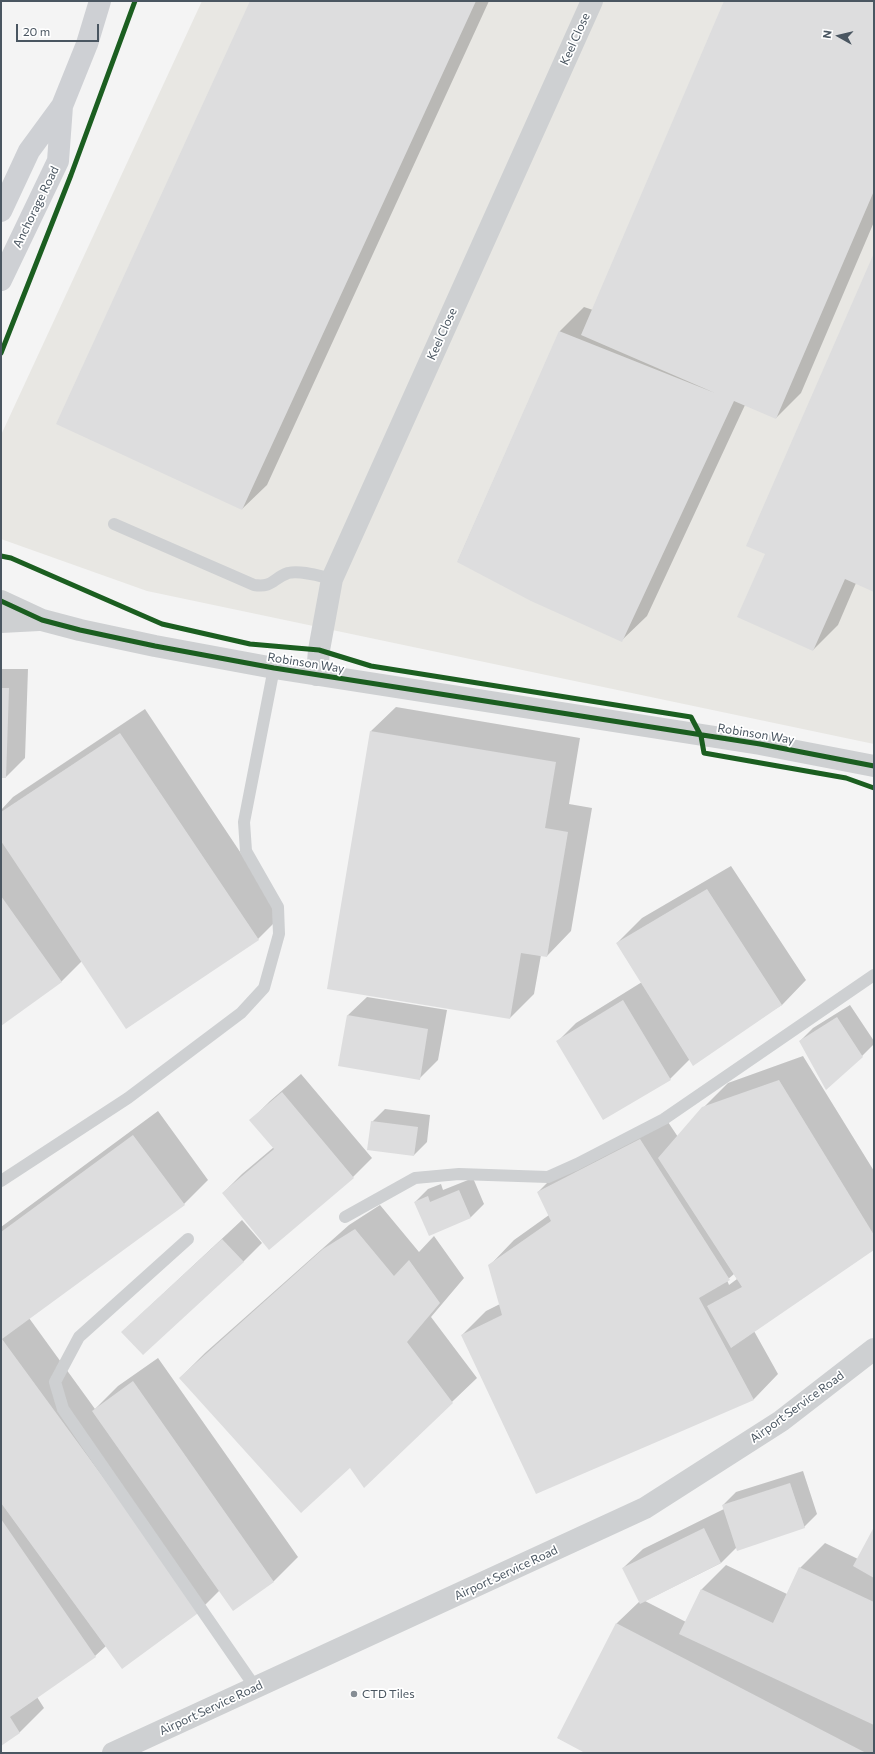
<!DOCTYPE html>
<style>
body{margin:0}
#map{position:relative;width:875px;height:1754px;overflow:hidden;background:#f4f4f4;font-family:Commissioner,sans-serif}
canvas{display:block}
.frame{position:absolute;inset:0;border:2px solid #4a5661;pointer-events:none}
.north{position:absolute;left:819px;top:16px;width:40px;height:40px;-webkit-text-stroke:3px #fff;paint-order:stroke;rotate:278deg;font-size:11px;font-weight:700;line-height:16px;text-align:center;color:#4a5661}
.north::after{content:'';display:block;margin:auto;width:14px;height:18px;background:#4a5661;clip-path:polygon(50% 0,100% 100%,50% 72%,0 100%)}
.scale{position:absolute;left:16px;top:24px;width:83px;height:18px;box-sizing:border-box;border:2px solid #4a5661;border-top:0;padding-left:5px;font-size:12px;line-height:14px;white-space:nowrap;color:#4a5661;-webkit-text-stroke:3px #fff;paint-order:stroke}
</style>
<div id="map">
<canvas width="875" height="1754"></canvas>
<div class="frame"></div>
<div class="north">N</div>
<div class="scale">20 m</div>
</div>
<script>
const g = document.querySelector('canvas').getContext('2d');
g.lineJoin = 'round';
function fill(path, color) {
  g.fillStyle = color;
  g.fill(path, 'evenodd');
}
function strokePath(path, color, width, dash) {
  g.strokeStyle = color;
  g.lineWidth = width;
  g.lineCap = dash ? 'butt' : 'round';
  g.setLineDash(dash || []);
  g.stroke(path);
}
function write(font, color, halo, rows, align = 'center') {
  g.font = font + ' Commissioner,sans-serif';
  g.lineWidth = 3.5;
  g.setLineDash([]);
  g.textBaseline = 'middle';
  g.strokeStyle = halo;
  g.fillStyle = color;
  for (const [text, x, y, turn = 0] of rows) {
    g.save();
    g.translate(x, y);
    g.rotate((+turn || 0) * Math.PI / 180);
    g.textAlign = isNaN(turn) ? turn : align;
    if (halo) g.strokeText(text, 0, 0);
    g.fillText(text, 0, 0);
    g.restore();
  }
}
fill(new Path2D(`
 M202,1H874V744L147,591L1,539V435Z`), '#e8e7e3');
fill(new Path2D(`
 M251,1H489L267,485L242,509Z
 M725,1H874V222L801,393L776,418L745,405L647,616L622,640L458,561L560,331L584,307L593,310Z
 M874,256V590L856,583L838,625L813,650L766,553Z
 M1,669H28L25,758L6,777H1Z
 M396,707L580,738L569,804L592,808L571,931L547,956L541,955L534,994L510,1018L371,731Z
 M145,709L282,915L258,939L82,961L62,981L1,1025V810L13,797Z
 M731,866L806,980L782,1005L690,1059L670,1079L557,1042L576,1023L642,982L617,943L642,918Z
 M367,997L447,1010L438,1060L419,1079L347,1016Z
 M850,1005L874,1041V1044L862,1056L800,1041L813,1028Z
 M803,1056L874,1171V1249L754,1331L778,1374L754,1399L537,1492L462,1335L486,1311L500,1304L490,1265L514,1240L549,1215L538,1192L562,1168L664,1116L678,1137L703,1108L728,1083ZM734,1274L737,1279L729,1285L727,1280Z
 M301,1074L372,1158L353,1177L270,1248L223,1193L242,1174L274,1147L251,1120L270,1101Z
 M385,1109L430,1115L427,1142L414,1155L372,1122Z
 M158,1111L208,1180L184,1204L29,1318L95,1409L118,1386L158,1358L298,1557L274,1581L233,1610L220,1590L200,1610L106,1646L95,1656L37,1697L44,1708L20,1732L1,1745V1227Z
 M473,1178L484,1204L471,1217L429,1234L415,1202L428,1189L441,1184L443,1190Z
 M380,1205L419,1252L434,1236L464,1278L431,1317L477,1378L364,1486L350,1467L180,1378L205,1353L349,1225Z
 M242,1220L262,1243L243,1262L122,1332Z
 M803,1471L817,1514L804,1527L737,1547L721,1563L645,1601L686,1622L701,1590L726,1565L787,1594L800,1568L825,1543L858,1559L874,1529V1753H587L558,1738L617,1623L640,1601L623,1568L643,1549L724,1509L723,1505L736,1492Z`), '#0003');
fill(new Path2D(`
 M250,1H476L242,510L56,424Z
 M724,1H874V191L776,419L734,401L622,642L531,601L457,562L559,331L715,393L581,335Z
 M874,253V592L845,579L813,651L737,617L765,554L746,546Z
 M1,688H9L6,778H1Z
 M370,731L556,762L545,828L568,832L547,957L521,953L510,1019L327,989Z
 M120,733L259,940L126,1029L1,841V812Z
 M707,889L782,1005L693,1066L616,943Z
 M1,896L62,982L1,1026Z
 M623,1000L671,1080L603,1120L556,1041Z
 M347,1015L428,1029L420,1080L338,1066Z
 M837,1017L863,1057L826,1090L799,1041Z
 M779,1080L874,1235V1250L731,1348L707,1306L742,1287L658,1158L702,1107Z
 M282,1092L354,1178L269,1250L222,1193L274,1149L249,1120Z
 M371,1121L418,1127L414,1156L367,1150Z
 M133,1135L185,1205L2,1339L201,1611L122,1669L1,1503V1232Z
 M640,1139L730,1280L699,1298L754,1400L536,1494L461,1335L502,1315L488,1265L551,1221L537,1192Z
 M459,1190L471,1218L429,1236L414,1202L428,1196L430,1202Z
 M355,1229L394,1276L409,1260L440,1303L407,1342L453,1403L364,1488L350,1468L301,1513L179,1378L323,1249Z
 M222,1239L244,1262L143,1355L121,1332Z
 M133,1381L274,1582L233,1611L92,1411Z
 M790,1483L805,1528L737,1551L722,1505Z
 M1,1519L96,1657L10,1717L20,1733L1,1746Z
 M874,1527V1578L853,1566Z
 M704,1528L721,1563L640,1604L622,1568Z
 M799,1567L874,1602V1725L679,1634L701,1589L773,1623Z
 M616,1623L866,1753H585L557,1738Z`), '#ddddde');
strokePath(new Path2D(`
 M114,524L254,585C273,588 273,578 288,573C301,570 319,576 332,579
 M1,1181L128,1098L241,1013L264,988L279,934L278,907L246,851L244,822L274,668
 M345,1217L415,1178L459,1174L548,1177L577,1164L664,1119L874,975
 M188,1239L79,1337L55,1382L63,1409L255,1687`), '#ced0d2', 12);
strokePath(new Path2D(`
 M1,601L42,620L80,630L155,646L274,668L760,744L874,766
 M1,622L39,620
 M317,675L319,650L332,579L592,1
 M113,1753L645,1508L781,1421L874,1349`), '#ced0d2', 22);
strokePath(new Path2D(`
 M1,211L29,151L62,106L87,44L100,1
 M1,280L58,161L62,106`), '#ced0d4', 22);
strokePath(new Path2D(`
 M1,353L71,175L135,1
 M1,556L11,558L162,624L250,644L319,650L371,666L691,717L701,736L704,753L846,778L874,788
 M1,601L42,620L80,630L155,646L274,668L760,744L874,766`), '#1b5e20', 5);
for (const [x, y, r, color] of [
 [354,1694,4,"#868d94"]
]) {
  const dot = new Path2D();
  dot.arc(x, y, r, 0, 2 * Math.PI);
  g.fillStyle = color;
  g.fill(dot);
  strokePath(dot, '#fff', 1.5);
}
write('12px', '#4a5661', '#fff', [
 ["Keel Close",575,39,-66],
 ["Anchorage Road",36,207,-64],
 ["Keel Close",442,334,-66],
 ["Robinson Way",306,663,9],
 ["Robinson Way",756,734,9],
 ["Airport Service Road",797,1407,-36],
 ["Airport Service Road",506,1573,-25],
 ["Airport Service Road",211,1708,-25]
]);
write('12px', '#4a5661', '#fff', [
 ["CTD Tiles",362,1694]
], 'left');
</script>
